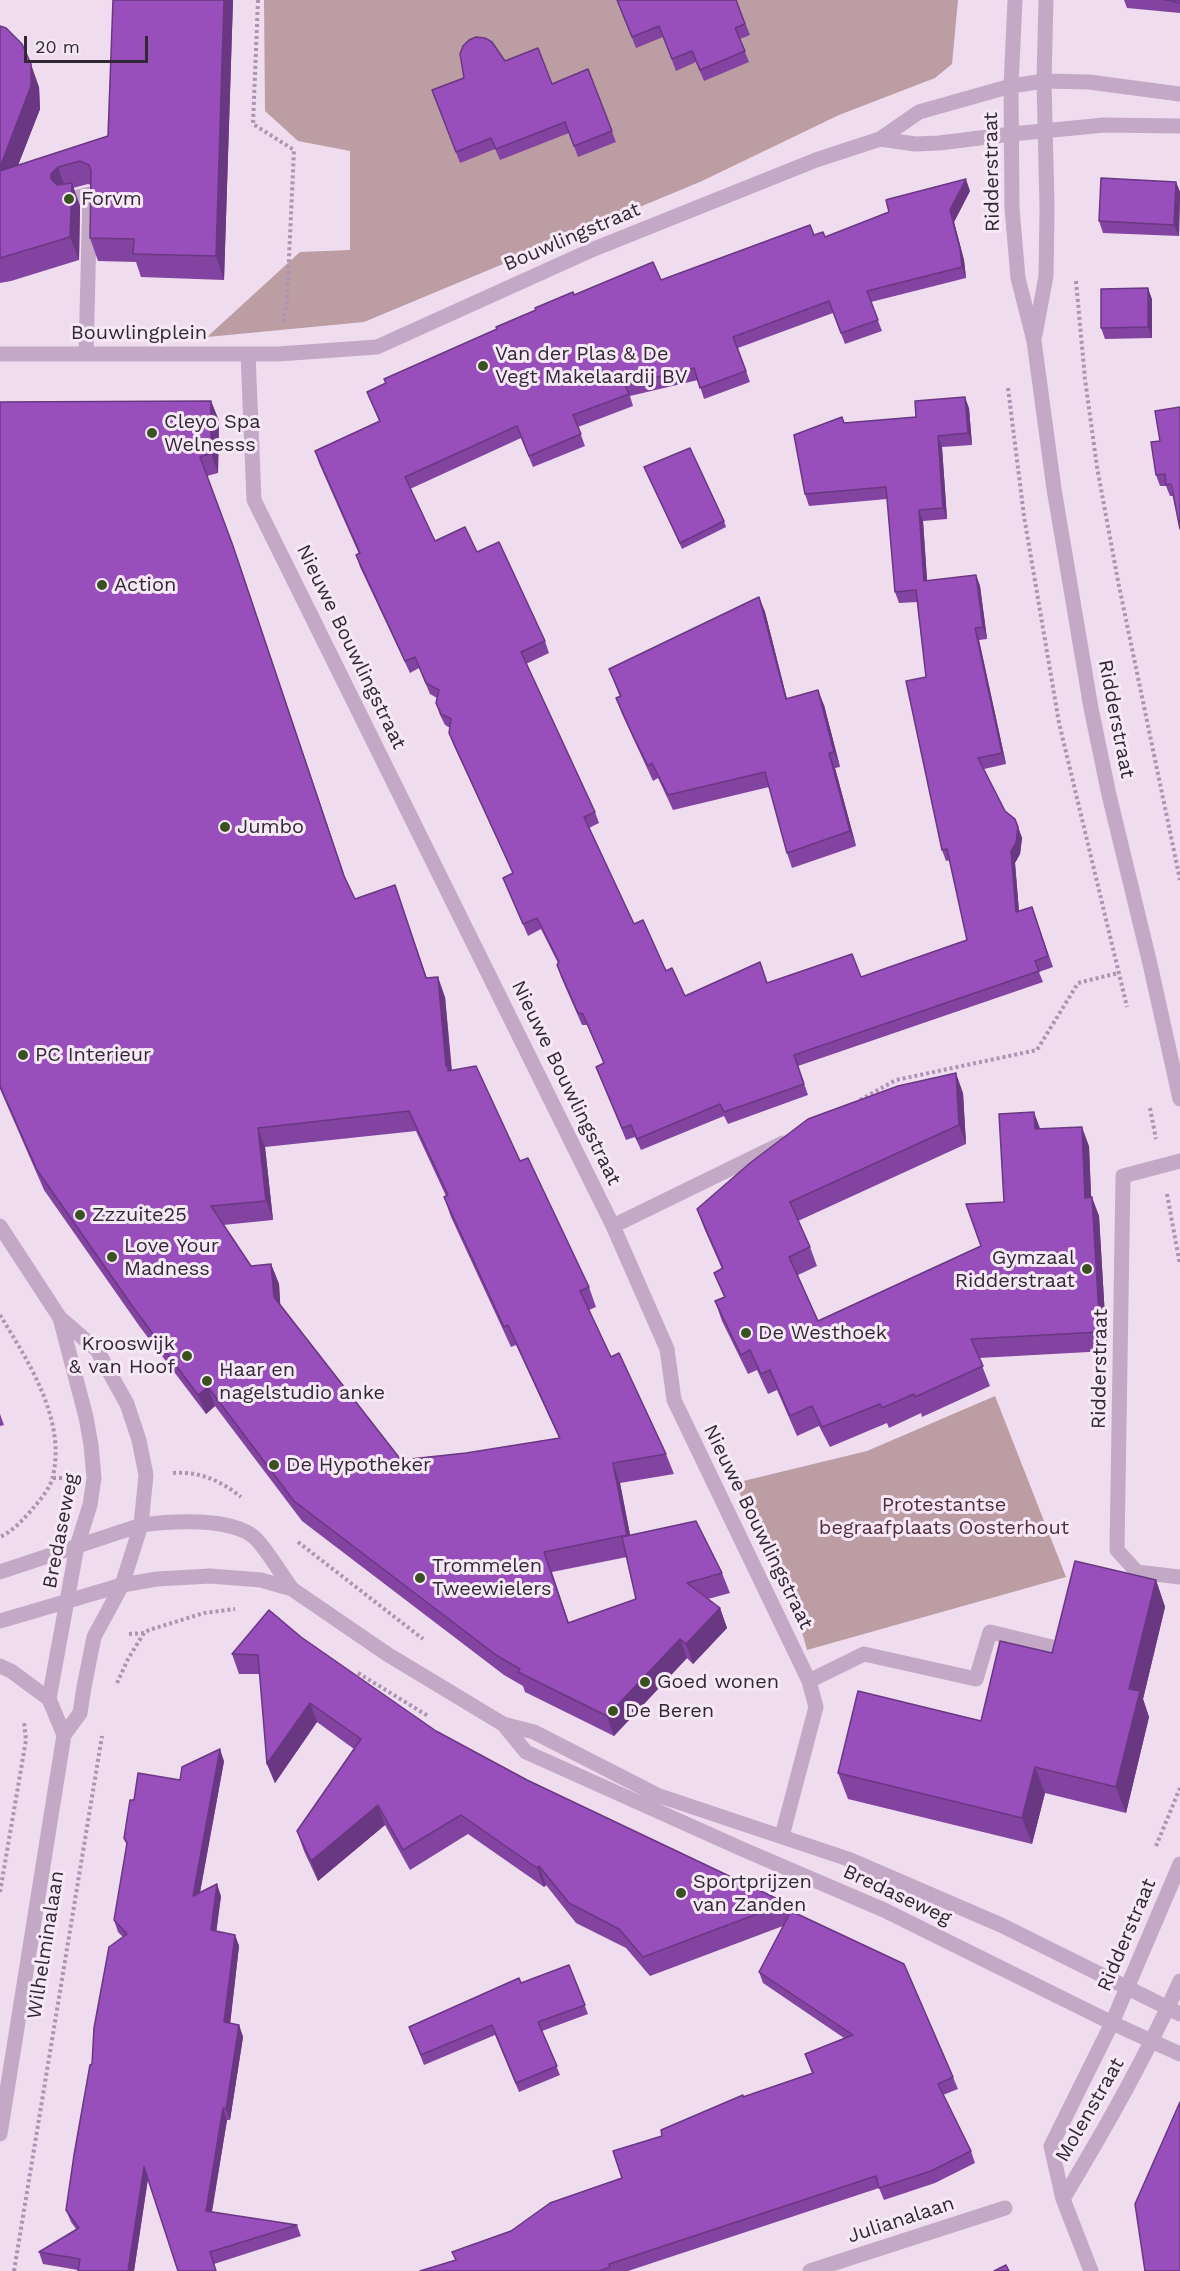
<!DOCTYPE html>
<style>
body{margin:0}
#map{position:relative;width:1180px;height:2271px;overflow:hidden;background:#efdcef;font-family:"Work Sans",sans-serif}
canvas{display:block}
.scale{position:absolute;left:24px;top:36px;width:124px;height:27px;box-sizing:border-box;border:3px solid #312834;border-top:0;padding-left:8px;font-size:18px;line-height:21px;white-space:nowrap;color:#312834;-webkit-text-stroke:4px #f7e8f8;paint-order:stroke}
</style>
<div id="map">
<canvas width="1180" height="2271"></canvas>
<div class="scale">20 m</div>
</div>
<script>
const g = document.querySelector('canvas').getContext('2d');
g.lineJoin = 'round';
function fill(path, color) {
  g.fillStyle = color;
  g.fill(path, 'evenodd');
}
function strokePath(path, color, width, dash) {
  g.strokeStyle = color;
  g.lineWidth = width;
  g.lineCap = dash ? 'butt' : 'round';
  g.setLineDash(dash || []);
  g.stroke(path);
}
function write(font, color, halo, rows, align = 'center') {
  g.font = font + ' "Work Sans",sans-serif';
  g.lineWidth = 6;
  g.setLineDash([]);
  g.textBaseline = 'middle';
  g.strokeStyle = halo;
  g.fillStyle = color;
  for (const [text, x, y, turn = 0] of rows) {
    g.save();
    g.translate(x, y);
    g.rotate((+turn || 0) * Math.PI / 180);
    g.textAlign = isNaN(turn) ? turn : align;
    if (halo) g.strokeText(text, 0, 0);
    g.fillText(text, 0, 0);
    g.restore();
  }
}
fill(new Path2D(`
 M264,0H958L952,64L935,78L839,115L702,181L364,322L207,337L300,252L350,250V151L298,141L265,111Z
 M995,1396L1066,1577L807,1650L801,1628L735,1483L867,1451Z`), '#bd9da4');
strokePath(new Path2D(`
 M258,0L253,124L294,150L287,301L283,324
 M1076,281L1085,379L1097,467L1118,581L1180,880
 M1008,388L1024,516L1059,723L1127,1007
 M860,1100L896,1080L1037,1050L1078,983L1118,973
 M1150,1108L1156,1139
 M1167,1194L1180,1265
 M0,1315C28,1361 66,1419 53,1476C51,1487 41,1499 34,1507C25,1518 13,1531 0,1537
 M173,1473C200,1471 221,1481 241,1497
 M53,1478H64
 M298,1542L423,1639
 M129,1634L144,1633L149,1630L204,1613L235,1609
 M358,1673L428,1716
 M117,1683L128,1659L144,1633
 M1156,1846L1180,1788
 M0,1892L26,1740L24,1722
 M14,2271L102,1736`), '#ae93b2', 4, [3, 3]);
strokePath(new Path2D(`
 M1015,0L1011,86L1012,208L1018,278L1034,341L1054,489L1091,708L1109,795L1150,964L1180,1099
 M880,139L915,144L939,143L1012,134L1104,125L1180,126
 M69,199L90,194L86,354
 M1035,335L1046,276L1047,208L1044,81L1046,0
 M0,354H278L377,347L594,249L816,160L880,139L919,112L1011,86L1044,81L1089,82L1180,94
 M248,354L254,500L613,1226L667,1349L674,1400L809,1681L816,1707L782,1836
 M1180,1161L1123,1176L1117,1550L1137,1572L1180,1577
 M0,1226L60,1318L97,1350L127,1404L139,1440L146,1475L141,1525L122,1585L94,1637L84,1687L80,1713L64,1735L0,2134
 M613,1226L783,1143
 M60,1318L86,1417L91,1445L94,1478L90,1505L77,1546L49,1699L64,1735
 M0,1572L141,1525C171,1521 230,1517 254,1537C264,1545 283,1577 292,1589
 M0,1621L122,1585L157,1579L210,1576L261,1580L292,1589L387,1654L503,1724L526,1752L742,1849L884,1910L1112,2023L1180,2054
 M0,1666L11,1671L49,1699
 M809,1681L864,1654L976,1679L990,1632L1052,1647
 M503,1724L534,1732L657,1795L848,1859L1001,1925L1180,2014
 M1063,2199C1106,2127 1146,2057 1180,1981
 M810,2271L1005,2208
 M1091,2271L1063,2199L1051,2146L1112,2023L1180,1864`), '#c3a9c6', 15);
fill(new Path2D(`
 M113,0H233L224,280L141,277L136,262L98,261L90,238L91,185L88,184L73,188L80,206L79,260L11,281L0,283V26L39,87L40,109L18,165L108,136Z
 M617,0H736L750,35L740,39L749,62L704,81L696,62L676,71L663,37L636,48Z
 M1124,0H1180V13L1127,8Z
 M505,61L552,84L588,69L616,142L578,157L569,133L500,160L495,149L460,163L432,90Z
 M1176,182L1180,192L1179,236L1103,233L1099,221Z
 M970,191L954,222L964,260L966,278L871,302L882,331L845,344L833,313L738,348L750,382L704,399L698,380L630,396L633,406L578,427L585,446L533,467L521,438L410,489L435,541L477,552L545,641L549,653L526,664L595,812L599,823L589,828L634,924L685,996L767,983L861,977L967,940L950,860L946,861L942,850L926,677L917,602L899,603L895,592L887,499L809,506L805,494L844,423L916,417L969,408L972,445L942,447L947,519L923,521L927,581L976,575L980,586L987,639L979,640L1006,764L984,769L1005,811L1015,819L1022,838L1020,854L1015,863L1019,911L1032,907L1053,967L1039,972L1043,982L798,1066L808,1095L728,1124L724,1116L641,1150L635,1137L626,1140L596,1067L604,1063L587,1025H582L561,977L557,965L558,963L541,929L528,936L503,878L513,873L453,744L449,733L450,728L445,725L440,715L436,703L437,698L430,694L419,668L410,673L360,567L356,555L359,554L319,463L315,451L379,421L367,392L385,383L384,379L574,295L661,280L814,235L825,237Z
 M1152,299V338L1105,339L1101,328Z
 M211,401L219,421L218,473L207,476L240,566L346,880L355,899L395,885L427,978L445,997L452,1070L520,1161L589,1287L596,1307L589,1310L611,1357L666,1454L674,1474L620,1483L630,1535L722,1573L730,1593L708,1599L720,1608L727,1628L693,1664L687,1658L614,1736L525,1692L523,1686L504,1675L302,1521L215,1406L206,1414L140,1327L44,1190L0,1089V402ZM416,1131L446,1196L444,1197L451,1217L511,1347L516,1345L559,1438L466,1453L401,1460L280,1304L279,1284L271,1264L251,1266L223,1225L273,1220L265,1147ZM627,1557L636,1599L569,1623L552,1572Z
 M1160,441L1173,496H1170L1166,486H1160L1156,475Z
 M644,467L724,521L726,527L682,549Z
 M759,597L765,612L787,699L824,705L840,767L835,768L856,846L792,868L787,853L769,787L673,810L658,778L653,781L622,714L616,698L620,697L609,669Z
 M963,1093L966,1144L798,1221L810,1247L817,1266L798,1275L818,1321L981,1246L1004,1202L1040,1129L1089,1146L1091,1197L1099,1216L1107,1351L979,1358L990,1386L922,1417L921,1413L889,1428L887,1423L830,1447L819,1426L797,1436L777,1390L768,1394L757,1370L748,1374L722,1321L715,1301L724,1297L714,1273L722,1269L704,1228L697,1209Z
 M0,1414L4,1425L0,1426Z
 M1156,1580L1165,1607L1143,1699L1149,1717L1126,1813L1045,1793L1032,1844L848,1799L838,1773L981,1721L1052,1653Z
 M301,1637L436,1731L527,1780L786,1903L790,1913L953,2077L958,2089L943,2095L971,2151L975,2163L935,2183L884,2200L879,2188L628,2271H420L455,2260L511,2231L622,2178L662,2136L743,2097L812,2073L805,2054L844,2038L763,1983L759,1972L783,1926L650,1976L626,1948L576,1923L546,1885L544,1887L468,1834L410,1870L385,1825L318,1881L304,1851L297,1831L354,1749L317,1722L275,1783L267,1764L260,1674H239L232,1654Z
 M224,1761L200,1893L221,1896L216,1931L235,1935L239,1946L230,2023L239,2025L243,2037L230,2120H227L212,2212L297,2225L301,2236L214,2264L148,2179L134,2271L78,2270L43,2264L39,2252L76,2229L71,2222L66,2210L92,2064L123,1937L118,1932L114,1920L127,1845L124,1838L134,1800Z
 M569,1965L588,2014L542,2031L560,2075L519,2092L495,2035L424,2065L409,2027Z`), '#8343a1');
fill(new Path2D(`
 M224,0H233L224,280L216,256Z
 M31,64L39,87L40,109L7,194L0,176V167Z
 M58,167L66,190L60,197L51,179V174Z
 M966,179L970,191L954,222L964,260L966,278L962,267L950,210Z
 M1176,182L1180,192L1179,236L1174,225Z
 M72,183L80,206L79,260L70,237Z
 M1148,288L1152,299V338L1148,327Z
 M965,397L969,408L972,445L968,433Z
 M211,401L219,421L218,473L211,453Z
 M938,436L942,447L947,519L943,508Z
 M919,510L923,521L928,593L924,581Z
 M233,546L240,566L351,896L344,876Z
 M976,575L980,586L987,639L983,627Z
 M759,597L765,612L791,715L786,699Z
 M975,628L979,640L1006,764L1002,753Z
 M818,690L824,705L840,767L834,752Z
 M829,753L835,768L856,846L850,831Z
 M1018,827L1022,838L1020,854L1015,863L1020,924L1016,912L1011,851Z
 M438,977L445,997L452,1078L446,1066Z
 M956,1073L963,1093L966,1144L959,1125Z
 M1034,1112L1041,1131L1035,1129Z
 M1082,1127L1089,1146L1092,1217L1085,1198Z
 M258,1128L265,1147L273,1220L266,1201Z
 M1092,1197L1099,1216L1107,1351L1100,1332Z
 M271,1264L279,1284L281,1316L274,1297Z
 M208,1387L215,1406L206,1414L198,1395Z
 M613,1463L620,1483L634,1555L627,1535Z
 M1156,1580L1165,1607L1143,1699L1149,1717L1126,1813L1116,1787L1129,1689Z
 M720,1608L727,1628L693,1664L686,1644Z
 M680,1639L687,1658L614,1736L607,1716Z
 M310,1703L317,1722L275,1783L267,1764Z
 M220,1749L224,1761L197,1908L193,1896Z
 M1035,1767L1045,1793L1032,1844L1022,1818Z
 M378,1805L385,1825L318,1881L311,1861Z
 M539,1866L546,1885L544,1887L537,1868Z
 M217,1884L221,1896L215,1942L211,1930Z
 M235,1935L239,1946L229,2034L224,2022Z
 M239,2025L243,2037L230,2120L226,2109Z
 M223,2108L227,2120L210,2222L206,2211Z
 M144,2167L148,2178L134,2271H128Z`), '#6a3783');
const building = new Path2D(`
 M113,0H224L216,256L133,254L134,239L90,238L91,171L89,165L80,161L58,167L51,174V179L57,185L72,183L70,237L0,258V171L108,136Z
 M617,0H736L745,24L735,28L745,51L700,70L692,51L672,59L659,26L632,37Z
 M1164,0H1180V3L1172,1Z
 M0,26L6,28L22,44L31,64V86L0,167Z
 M476,37L485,38L492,42L505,61L538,48L552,84L588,69L612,131L574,146L565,122L496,149L491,138L456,152L432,90L464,78L460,54L463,46L469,40Z
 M1101,178L1176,182L1174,225L1099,221Z
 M966,179L950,210L960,249L962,267L867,291L878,320L841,333L829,301L733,337L746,371L700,388L694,368L625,385L629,394L573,415L581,434L529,456L517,426L405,477L435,541L465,527L477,552L499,542L545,641L521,652L595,812L584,817L634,924L643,920L666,971L672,968L685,996L760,962L767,983L852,954L861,977L967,940L947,849L942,850L906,681L926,677L916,590L895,592L886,487L805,494L794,435L842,417L844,423L916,417L915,401L965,397L968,433L938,436L943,508L919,510L924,581L976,575L983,627L975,628L1002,753L978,758L1005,811L1015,819L1018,827L1016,843L1011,851L1016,912L1032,907L1048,956L1035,961L1039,971L794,1055L804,1084L724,1112L720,1104L637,1139L631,1125L622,1128L596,1067L604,1063L583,1014L578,1013L557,965L559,962L537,918L523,924L503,878L513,873L449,733L451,719L441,714L436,703L439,690L426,683L415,657L405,661L356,555L360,553L315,451L380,421L367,392L386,383L384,379L497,329L496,327L536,310L535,308L573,292L574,295L653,262L661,280L810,225L814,235L823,232L825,237L889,212L886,200L889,199Z
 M1148,288V327L1101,328V289Z
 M211,401V453L200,457L233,546L344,876L355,899L395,885L426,978L438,977L446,1066L448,1065V1071L476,1066L520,1161L528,1158L589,1287L580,1291L611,1357L619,1353L666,1454L613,1463L627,1535L544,1552L568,1623L636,1599L622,1537L696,1521L722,1573L687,1583L720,1608L686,1644L680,1639L607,1716L518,1672L520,1669L496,1655L294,1501L208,1387L198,1395L133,1307L37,1170L0,1086V402ZM409,1111L448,1195L444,1197L504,1327L508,1325L560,1438L466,1453L401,1460L274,1297L271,1264L251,1266L211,1206L266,1201L258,1128Z
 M1180,407V529L1171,484L1166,485L1165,474L1156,475L1151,442L1160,441L1155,411Z
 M690,448L724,521L680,543L644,467Z
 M759,597L786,699L818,690L834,752L829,753L850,831L787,853L765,772L668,795L652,763L648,766L634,738L616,698L621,696L609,669Z
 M956,1073L959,1125L790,1202L810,1247L789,1257L818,1321L981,1246L966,1204L1004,1202L999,1114L1034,1112L1035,1129L1082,1127L1085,1198L1092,1197L1100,1332L971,1339L983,1366L915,1397L914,1394L882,1408L880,1404L822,1427L812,1406L790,1416L770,1370L761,1374L750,1350L741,1355L715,1301L725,1297L714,1273L723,1268L697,1209L750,1163L808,1119L898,1086Z
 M1075,1561L1156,1580L1129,1689L1140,1691L1116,1787L1035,1767L1022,1818L838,1773L858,1691L981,1721L1000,1641L1052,1653Z
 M269,1610L301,1637L436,1731L527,1780L786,1903L643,1957L619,1929L569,1903L539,1866L537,1868L461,1815L403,1850L378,1805L311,1861L297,1831L361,1739L310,1703L267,1764L258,1655L232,1654Z
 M220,1749L193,1896L217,1884L211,1930L235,1935L224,2022L239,2025L226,2109L223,2108L206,2211L297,2225L210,2252L216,2271H178L144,2167L128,2271H78L80,2259L39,2252L79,2228L66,2210L74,2155L90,2065L92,2064L94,2028L109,1947L127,1934L114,1920L127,1843L124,1838L130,1800H134L138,1773L180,1780L182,1767Z
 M791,1911L904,1964L953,2077L938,2084L971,2151L931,2171L879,2188L876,2176L609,2264L610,2267L600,2271H420L456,2260L452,2252L511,2231L550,2203L622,2178L613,2151L662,2136L661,2130L743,2095V2097L813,2073L805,2054L853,2035L759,1972Z
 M569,1965L585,2005L538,2022L557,2066L516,2083L492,2025L421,2055L409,2027L519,1978L521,1983Z
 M1180,2102V2271H1145L1135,2204Z
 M1006,2265L1009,2271H994Z`);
fill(building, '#984ebb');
strokePath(building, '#6a3783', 1.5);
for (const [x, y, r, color] of [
 [69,199,6,"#3a5221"],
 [483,366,6,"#3a5221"],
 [152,433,6,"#3a5221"],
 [102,585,6,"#3a5221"],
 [225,827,6,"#3a5221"],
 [23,1055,6,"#3a5221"],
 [80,1215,6,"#3a5221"],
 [112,1257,6,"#3a5221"],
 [1087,1269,6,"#3a5221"],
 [746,1333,6,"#3a5221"],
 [187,1356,6,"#3a5221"],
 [207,1381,6,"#3a5221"],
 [274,1465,6,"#3a5221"],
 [420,1578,6,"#3a5221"],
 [645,1682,6,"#3a5221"],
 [613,1711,6,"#3a5221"],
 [681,1893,6,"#3a5221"]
]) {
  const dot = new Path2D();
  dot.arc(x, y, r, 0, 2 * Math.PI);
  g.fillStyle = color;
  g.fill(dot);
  strokePath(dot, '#f7e8f8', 2);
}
write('20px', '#312834', '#f7e8f8', [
 ["Ridderstraat",992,172,-91],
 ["Bouwlingstraat",572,237,-23],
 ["Bouwlingplein",139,333],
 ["Nieuwe Bouwlingstraat",351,647,64],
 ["Ridderstraat",1116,719,79],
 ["Nieuwe Bouwlingstraat",566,1083,64],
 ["Ridderstraat",1100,1369,-89],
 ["Nieuwe Bouwlingstraat",758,1527,64],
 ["Bredaseweg",61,1531,-79],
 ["Bredaseweg",897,1895,25],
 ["Ridderstraat",1127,1935,-67],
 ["Wilhelminalaan",46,1945,-81],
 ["Molenstraat",1090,2110,-60],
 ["Julianalaan",901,2220,-18]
]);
write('20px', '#312834', '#f7e8f8', [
 ["Forvm",81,199],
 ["Van der Plas & De",495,354],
 ["Vegt Makelaardij BV",495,377],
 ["Cleyo Spa",164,422],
 ["Welnesss",164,445],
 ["Action",114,585],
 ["Jumbo",237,827],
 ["PC Interieur",35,1055],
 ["Zzzuite25",92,1215],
 ["Love Your",124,1246],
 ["Madness",124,1269],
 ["Gymzaal",1075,1258,"right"],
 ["Ridderstraat",1075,1281,"right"],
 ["De Westhoek",758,1333],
 ["Krooswijk",175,1344,"right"],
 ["& van Hoof",175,1367,"right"],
 ["Haar en",219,1370],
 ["nagelstudio anke",219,1393],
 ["De Hypotheker",286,1465],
 ["Trommelen",432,1566],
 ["Tweewielers",432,1589],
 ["Goed wonen",657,1682],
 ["De Beren",625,1711],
 ["Sportprijzen",693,1882],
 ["van Zanden",693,1905]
], 'left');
write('20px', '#502e35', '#f7e8f8', [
 ["Protestantse",944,1505],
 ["begraafplaats Oosterhout",944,1528]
]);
</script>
